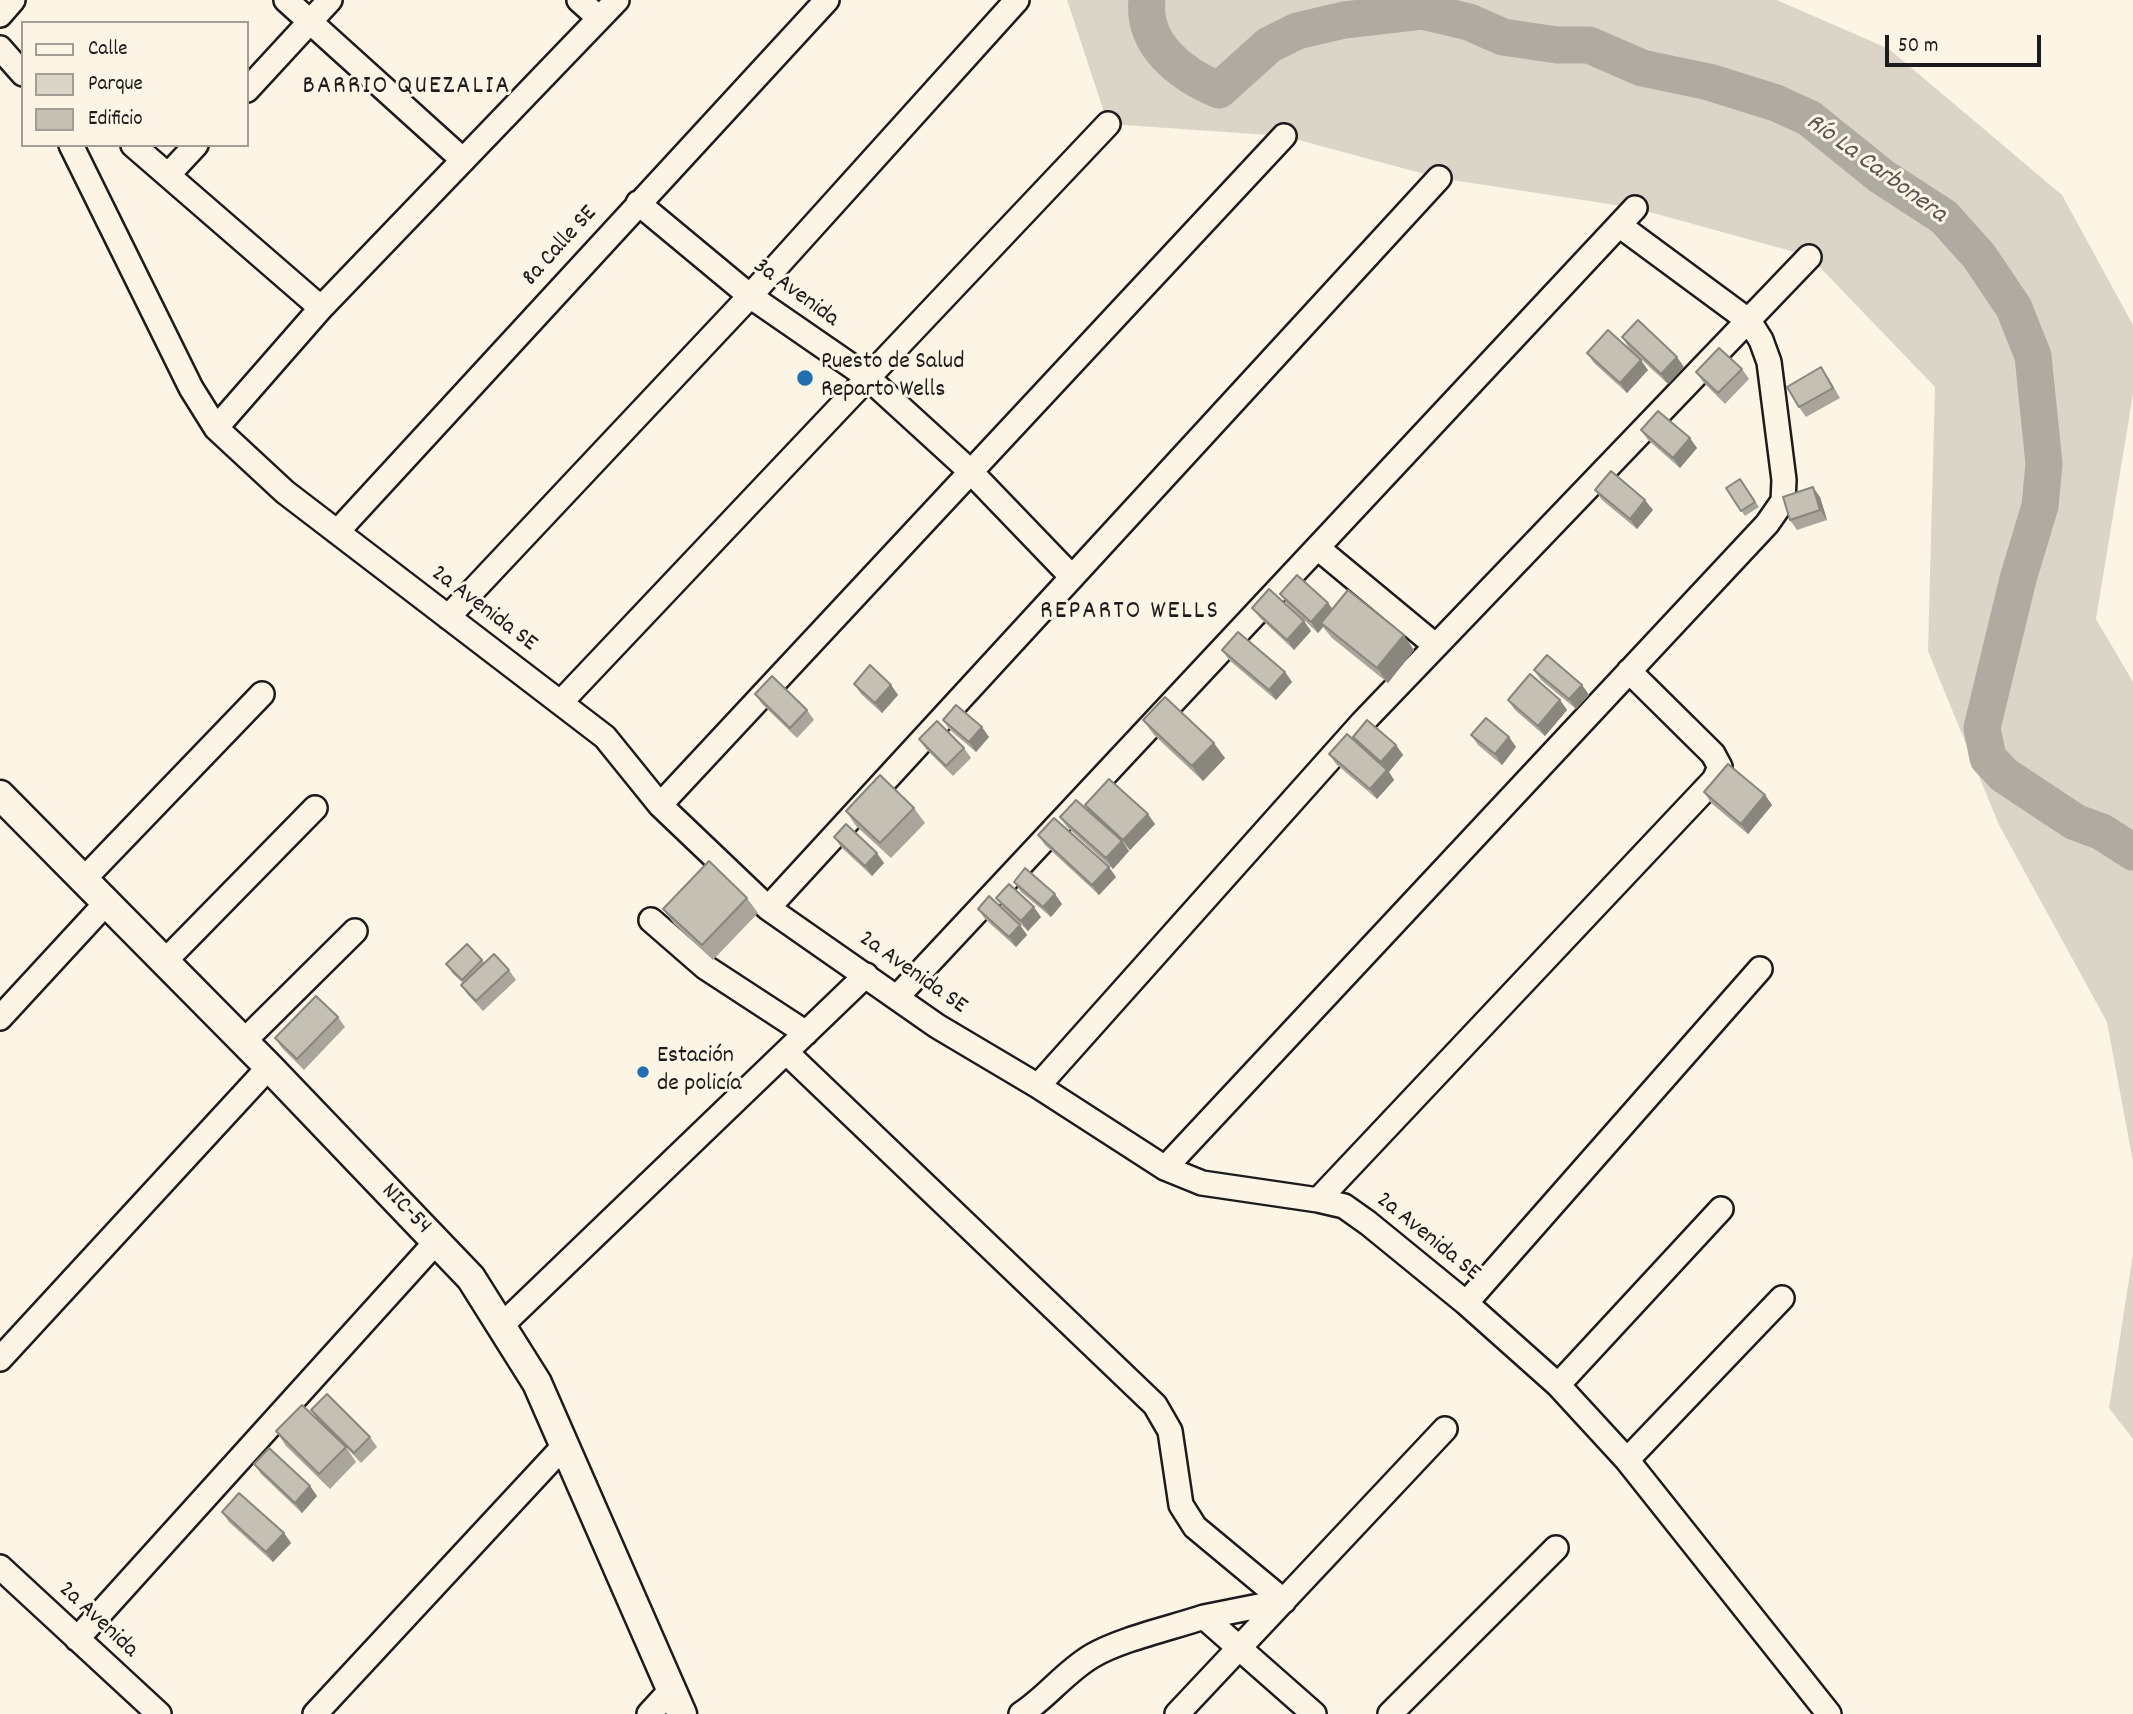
<!DOCTYPE html>
<meta charset="utf-8">
<style>
body{margin:0}
#map{position:relative;width:2133px;height:1714px;overflow:hidden;background:#fcf5e5;font-family:Dekko,sans-serif}
canvas{display:block}
.legend{position:absolute;left:21px;top:21px;width:228px;height:126px;box-sizing:border-box;background:#fcf5e5;border:2px solid #a29e95;margin:0;padding:9px 12px;list-style:none;font-size:21px;color:#1c1c1c}
.legend li{display:flex;align-items:center;gap:14px;height:35px}
.legend b{width:35px;border:2px solid #a29e95}
.scale{position:absolute;left:1885px;top:35px;width:156px;height:32px;box-sizing:border-box;border:4px solid #1c1c1c;border-top:0;padding-left:9px;font-size:21px;line-height:24px;white-space:nowrap;color:#1c1c1c;-webkit-text-stroke:5px #fcf5e5;paint-order:stroke}
</style>
<div id="map">
<canvas width="2133" height="1714"></canvas>
<ul class="legend">
<li><b style="height:9px;background:#fcf5e5"></b>Calle</li>
<li><b style="height:19px;background:#dbd5c8"></b>Parque</li>
<li><b style="height:19px;background:#c4c0b3"></b>Edificio</li>
</ul>
<div class="scale">50 m</div>
</div>
<script>
const g = document.querySelector('canvas').getContext('2d');
g.lineJoin = 'round';
function fill(path, color) {
  g.fillStyle = color;
  g.fill(path, 'evenodd');
}
function strokePath(path, color, width, dash) {
  g.strokeStyle = color;
  g.lineWidth = width;
  g.lineCap = dash ? 'butt' : 'round';
  g.setLineDash(dash || []);
  g.stroke(path);
}
function write(font, color, halo, rows, align = 'center') {
  g.font = font + ' Dekko,sans-serif';
  g.lineWidth = 6;
  g.setLineDash([]);
  g.textBaseline = 'middle';
  g.strokeStyle = halo;
  g.fillStyle = color;
  for (const [text, x, y, turn = 0] of rows) {
    g.save();
    g.translate(x, y);
    g.rotate((+turn || 0) * Math.PI / 180);
    g.textAlign = isNaN(turn) ? turn : align;
    if (halo) g.strokeText(text, 0, 0);
    g.fillText(text, 0, 0);
    g.restore();
  }
}
fill(new Path2D(`
 M1067,0H1777L1889,49L2062,195L2133,325V394L2096,619L2133,682V1162L2107,1022L1999,825L1928,651L1935,387L1809,256L1635,208L1439,178L1284,136L1108,124Z
 M2133,1254V1439L2109,1408Z`), '#dbd5c8');
strokePath(new Path2D(`
 M1147,0C1142,45 1182,75 1219,90L1269,45L1297,31L1344,20L1422,11L1469,22L1503,37L1557,45H1589L1642,68L1709,82L1776,103L1809,118L1881,176L1944,217L1979,256L2014,308L2033,356L2044,464L2040,506L2018,579L1982,728L1988,758L2004,775L2075,822L2102,832L2133,852`), '#b0aba1', 37);
const minor = new Path2D(`
 M286,0L463,160
 M579,0L599,18
 M0,15L13,0
 M0,48L23,74
 M247,90L330,0
 M71,145L191,388L216,428L285,492L605,737L660,805L768,908L937,1026L1038,1086L1165,1168L1202,1183L1318,1200L1344,1206L1368,1223L1466,1303L1558,1385L1627,1460L1829,1714
 M133,145L321,308
 M168,175L196,145
 M638,203L750,296L866,376L970,471L1071,576
 M216,428L321,308L617,0
 M337,532L827,0
 M1319,549L1436,646
 M448,617L750,296L1017,0
 M561,702L1108,124
 M660,805L1284,136
 M84,879L262,694
 M768,908L1439,178
 M651,920L705,967L806,1033
 M165,961L315,808
 M897,997L1635,208
 M0,1018L107,902
 M244,1041L355,931
 M786,1052L1155,1405L1170,1431L1181,1505L1195,1527L1284,1601
 M1038,1086L1362,723L1809,257
 M1165,1168L1767,524L1783,501L1784,480L1769,362L1761,340L1749,321L1619,225
 M1318,1200L1714,780L1720,767L1713,754L1629,671
 M1466,1303L1760,969
 M501,1326L866,975
 M0,1359L269,1067
 M1558,1385L1721,1209
 M1627,1460L1782,1298
 M0,1567L159,1714
 M1204,1617L1284,1601
 M77,1639L436,1242
 M315,1714L564,1446
 M649,1714L671,1690
 M1021,1714C1047,1697 1065,1672 1092,1656C1121,1639 1171,1628 1204,1617L1314,1714
 M1177,1714L1445,1429
 M1390,1714L1556,1548`);
const major = new Path2D(`
 M0,795L269,1067L471,1278L537,1383L682,1714`);
strokePath(minor, '#1c1c1c', 28);
strokePath(major, '#1c1c1c', 33);
strokePath(minor, '#fcf5e5', 23);
strokePath(major, '#fcf5e5', 28);
fill(new Path2D(`
 M1622,337L1684,367L1668,384L1629,348Z
 M1587,353L1648,370L1627,393L1594,363Z
 M1742,369L1749,379L1725,404L1703,382L1696,372Z
 M1828,377L1840,398L1806,417L1799,407Z
 M1641,430L1697,448L1680,468L1648,440Z
 M1740,479L1759,507L1745,516L1726,488Z
 M1595,490L1653,510L1637,529L1602,500Z
 M1820,497L1827,520L1797,530L1790,520Z
 M1280,594L1328,603L1333,609L1414,650L1388,683L1332,638L1323,627L1318,633L1287,604Z
 M1252,608L1304,621L1311,631L1294,650L1260,618Z
 M1222,650L1285,672L1292,682L1276,700L1229,660Z
 M1534,670L1582,685L1589,695L1576,709L1541,680Z
 M854,684L891,685L898,695L882,713L861,694Z
 M755,694L807,710L814,720L797,738L762,704Z
 M1508,700H1560L1567,710L1545,736L1515,710Z
 M943,720L989,737L976,752L950,730Z
 M1143,720L1225,758L1203,781L1154,735Z
 M1471,735L1509,737L1516,747L1502,765L1478,745Z
 M1353,737L1396,745L1403,755L1389,772L1394,780L1377,799L1336,764L1329,754L1357,743Z
 M919,739L964,748L971,758L953,776L926,749Z
 M1704,792L1765,795L1772,805L1748,834L1711,803Z
 M1085,805L1155,824L1130,850L1123,843L1129,851L1113,869L1067,827L1060,817L1093,815Z
 M914,808L925,823L891,858L856,826L846,811Z
 M1038,835L1116,877L1099,895L1045,845Z
 M834,837L884,863L872,876L841,847Z
 M1014,882L1062,904L1051,917L1021,892Z
 M747,898L758,913L713,960L674,924L663,909Z
 M996,898L1041,917L1028,931L1003,908Z
 M978,909L1020,925L1027,935L1016,947L985,919Z
 M482,960L485,963L509,970L516,980L483,1011L468,995L461,985L463,983L453,974L446,964Z
 M338,1017L345,1027L304,1070L282,1048L275,1038Z
 M311,1410L370,1437L377,1447L361,1463L346,1447L356,1462L330,1489L286,1446L276,1431L318,1420Z
 M254,1464L310,1486L317,1496L302,1513L261,1474Z
 M222,1512L284,1533L291,1543L273,1562L229,1522Z`), '#a9a59a');
fill(new Path2D(`
 M1677,357L1684,367L1668,384L1661,374Z
 M1641,360L1648,370L1627,393L1620,383Z
 M1690,438L1697,448L1680,468L1673,458Z
 M1813,487L1820,497L1827,520L1820,510Z
 M1645,500L1653,510L1637,529L1630,519Z
 M1328,603L1335,613L1321,623L1323,627L1318,633L1311,622Z
 M1304,621L1311,631L1294,650L1287,640Z
 M1404,635L1414,650L1388,683L1377,668Z
 M1285,672L1292,682L1276,700L1269,690Z
 M891,685L898,695L882,713L875,703Z
 M1582,685L1589,695L1576,709L1569,699Z
 M1560,700L1567,710L1545,736L1538,726Z
 M982,727L989,737L976,752L969,742Z
 M1509,737L1516,747L1502,765L1495,754Z
 M1214,743L1225,758L1203,781L1192,766Z
 M1396,745L1403,755L1389,772L1394,780L1377,799L1370,789L1387,770L1381,762Z
 M1765,795L1772,805L1748,834L1741,824Z
 M1148,814L1155,824L1130,850L1123,840Z
 M1122,841L1129,851L1113,869L1106,858Z
 M877,853L884,863L872,876L865,866Z
 M1109,867L1116,877L1099,895L1092,885Z
 M1055,894L1062,904L1051,917L1043,907Z
 M1034,907L1041,917L1028,931L1021,921Z
 M1020,925L1027,935L1016,947L1009,937Z
 M310,1486L317,1496L302,1513L295,1503Z
 M284,1533L291,1543L273,1562L266,1552Z`), '#89867d');
const building = new Path2D(`
 M1638,320L1677,357L1661,374L1622,337Z
 M1608,330L1641,360L1620,383L1587,353Z
 M1719,348L1742,369L1718,393L1696,372Z
 M1821,367L1833,388L1799,407L1787,387Z
 M1658,411L1690,438L1673,458L1641,430Z
 M1611,471L1645,500L1630,519L1595,490Z
 M1740,479L1755,502L1741,511L1726,488Z
 M1813,487L1820,510L1790,520L1783,497Z
 M1297,575L1328,603L1311,622L1280,594Z
 M1269,589L1304,621L1287,640L1252,608Z
 M1348,590L1404,635L1377,668L1321,623Z
 M1238,632L1285,672L1269,690L1222,650Z
 M1547,655L1582,685L1569,699L1534,670Z
 M870,665L891,685L875,703L854,684Z
 M1530,674L1560,700L1538,726L1508,700Z
 M772,676L807,710L790,728L755,694Z
 M1165,697L1214,743L1192,766L1143,720Z
 M956,705L982,727L969,742L943,720Z
 M1486,718L1509,737L1495,754L1471,735Z
 M1367,720L1396,745L1381,762L1353,737Z
 M937,721L964,748L946,766L919,739Z
 M1347,734L1387,770L1370,789L1329,754Z
 M1728,764L1765,795L1741,824L1704,792Z
 M880,775L914,808L880,843L846,811Z
 M1109,779L1148,814L1123,840L1085,805Z
 M1076,800L1122,841L1106,858L1060,817Z
 M1054,818L1109,867L1092,885L1038,835Z
 M846,824L877,853L865,866L834,837Z
 M709,861L747,898L702,945L663,909Z
 M1025,868L1055,894L1043,907L1014,882Z
 M1009,884L1034,907L1021,921L996,898Z
 M989,896L1020,925L1009,937L978,909Z
 M467,944L482,960L462,980L446,964Z
 M494,954L509,970L476,1001L461,985Z
 M316,996L338,1017L297,1059L275,1038Z
 M327,1394L370,1437L354,1453L311,1410Z
 M302,1405L346,1447L319,1474L276,1431Z
 M269,1448L310,1486L295,1503L254,1464Z
 M239,1493L284,1533L266,1552L222,1512Z`);
fill(building, '#c4c0b3');
strokePath(building, '#89867d', 2);
for (const [x, y, r, color] of [
 [805,378,9,"#1f6fb2"],
 [643,1072,7,"#1f6fb2"]
]) {
  const dot = new Path2D();
  dot.arc(x, y, r, 0, 2 * Math.PI);
  g.fillStyle = color;
  g.fill(dot);
  strokePath(dot, '#fcf5e5', 2.5);
}
write('24px', '#1c1c1c', '#fcf5e5', [
 ["8a Calle SE",561,247,-48],
 ["3a Avenida",795,294,36],
 ["2a Avenida SE",483,610,37],
 ["2a Avenida SE",912,974,35],
 ["NIC-54",405,1210,46],
 ["2a Avenida SE",1427,1238,39],
 ["2a Avenida",97,1621,43]
]);
write('24px', '#1c1c1c', '#fcf5e5', [
 ["Puesto de Salud",821,364],
 ["Reparto Wells",821,392],
 ["Estación",657,1058],
 ["de policía",657,1086]
], 'left');
g.letterSpacing = '2px';
write('26px', '#1c1c1c', '#fcf5e5', [
 ["BARRIO QUEZALIA",407,88],
 ["REPARTO WELLS",1130,613]
]);
g.letterSpacing = '0px';
write('italic 26px', '#575551', '#fcf5e5', [
 ["Río La Carbonera",1875,170,36]
]);
</script>
